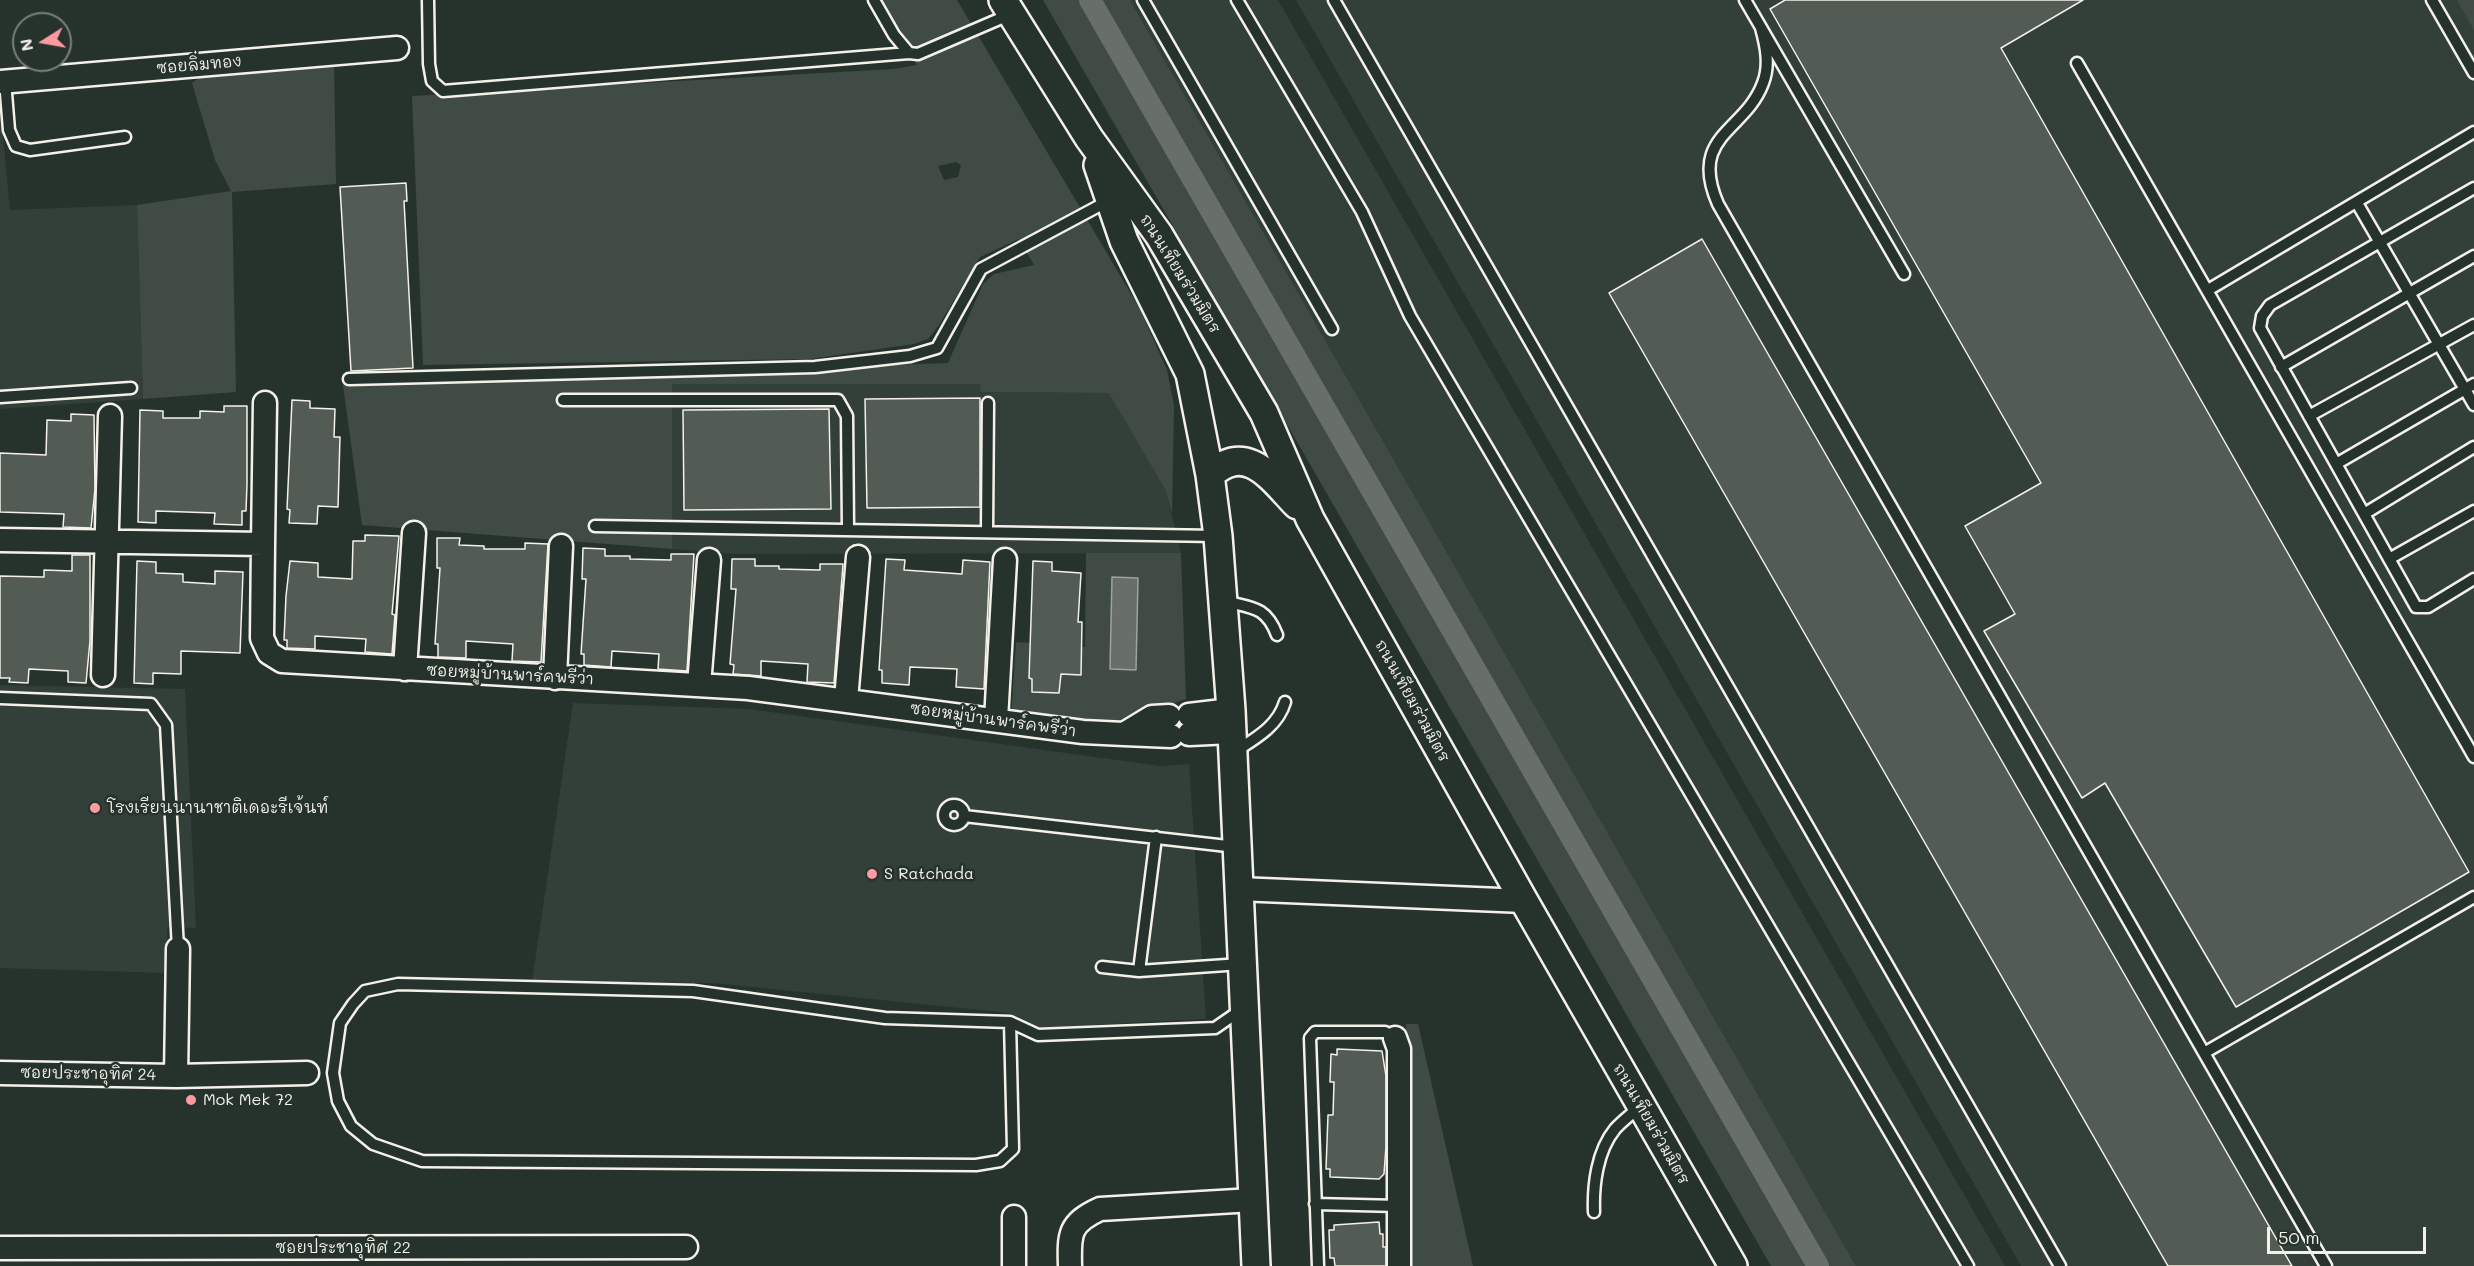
<!DOCTYPE html>
<meta charset="utf-8">
<style>
body{margin:0}
#map{position:relative;width:2474px;height:1266px;overflow:hidden;background:#26332d;font-family:Mali,sans-serif}
canvas{display:block}
.north{position:absolute;left:12px;top:12px;width:60px;height:60px;box-sizing:border-box;background:#26332d;border:2px solid #787f78;border-radius:50%;rotate:259deg;font-size:16px;font-weight:700;line-height:24px;text-align:center;color:#f4f1e8}
.north::after{content:'';display:block;margin:auto;width:21px;height:27px;background:#ff9aa2;clip-path:polygon(50% 0,100% 100%,50% 72%,0 100%)}
.scale{position:absolute;left:2267px;top:1227px;width:159px;height:27px;box-sizing:border-box;border:3px solid #f4f1e8;border-top:0;padding-left:8px;font-size:18px;line-height:21px;white-space:nowrap;color:#f4f1e8;-webkit-text-stroke:4px #26332d;paint-order:stroke}
</style>
<div id="map">
<canvas width="2474" height="1266"></canvas>
<div class="north">N</div>
<div class="scale">50 m</div>
</div>
<script>
const g = document.querySelector('canvas').getContext('2d');
g.lineJoin = 'round';
function fill(path, color) {
  g.fillStyle = color;
  g.fill(path, 'evenodd');
}
function strokePath(path, color, width, dash) {
  g.strokeStyle = color;
  g.lineWidth = width;
  g.lineCap = dash ? 'butt' : 'round';
  g.setLineDash(dash || []);
  g.stroke(path);
}
function write(font, color, halo, rows, align = 'center') {
  g.font = font + ' Mali,"Playpen Sans Thai",sans-serif';
  g.lineWidth = 5;
  g.setLineDash([]);
  g.textBaseline = 'middle';
  g.strokeStyle = halo;
  g.fillStyle = color;
  for (const [text, x, y, turn = 0] of rows) {
    g.save();
    g.translate(x, y);
    g.rotate((+turn || 0) * Math.PI / 180);
    g.textAlign = isNaN(turn) ? turn : align;
    if (halo) g.strokeText(text, 0, 0);
    g.fillText(text, 0, 0);
    g.restore();
  }
}
fill(new Path2D(`
 M1130,0H1278L2005,1266H1856Z
 M1296,0H2474V1266H2021Z
 M0,106L10,210L137,205L143,399L0,409Z
 M671,384H980L982,392L1110,393L1166,491L1181,553L737,554L672,549Z
 M0,685L185,689L196,928L167,927L168,973L0,968Z
 M573,703L749,709L1160,766L1189,764L1206,1019L1039,1028L1009,1013L713,983L532,982Z`), '#333f39');
fill(new Path2D(`
 M880,0H957L1140,309L1167,370L1174,405L1172,514L1166,491L1109,393L981,392L980,384H672V549L362,525L343,385L948,363L983,284L994,274L1034,265L1019,239L980,257L939,325L928,339L914,344L810,359L423,365L412,96L893,69L917,65ZM956,162L961,165L958,177L944,180L938,166Z
 M1043,0H1130L1856,1266H1771Z
 M2457,0H2474V30Z
 M334,62L336,184L232,192L236,392L143,399L137,205L231,191L215,160L192,83L208,71Z
 M1086,553H1181L1186,699L1119,722H1084L1011,717L1016,642L1085,647Z
 M1406,1024H1418L1473,1266H1412Z`), '#414b45');
const water = new Path2D(`
 M1112,577L1138,578L1136,670L1110,669Z`);
fill(water, '#676f68');
strokePath(water, '#9fa39b', 1.5);
strokePath(new Path2D(`
 M1090,0L1818,1266`), '#676f68', 22);
const building = new Path2D(`
 M1785,0H2083L2001,48L2469,872L2236,1007L2105,783L2082,798L1984,631L2015,614L1965,526L2041,483L1770,9Z
 M406,183L407,201H404L413,368L351,371L340,187Z
 M1702,239L2292,1266H2168L1609,293Z
 M980,398V507L867,508L865,399Z
 M292,400L310,401V408L335,409L334,437H340L338,507L318,506L317,524L289,523L290,510L287,509Z
 M224,406H247V484L246,511H242V525L214,524L215,513L156,511V523L138,522L140,410L163,411V418H200V411L224,412Z
 M829,409L831,509L684,510L683,410Z
 M71,414L94,415L95,489L91,528L63,527L64,514L0,512V453L46,455L47,420L71,421Z
 M365,535L399,536L392,614L395,615L392,654L365,652L366,639L315,636V649L287,648V640H284L286,596L290,561L318,563V577L352,579L353,541H365Z
 M437,538H460L459,545L484,546V549H525V543L548,544L541,662L512,661L513,644L466,641V658L438,657V644H435L440,568H437Z
 M583,548L605,549V556H630V559L671,560V554H694L687,671L658,669L659,654L612,651L611,667L584,665V654H581L586,579H582Z
 M72,555H90V641L86,683L68,682V671L29,669L28,683L9,682L10,678H0V576L44,577V570L72,571Z
 M732,559H755V566H779V569L820,570V564H843L834,683L807,682L808,664L761,661V676L733,674L734,665L730,664L736,589H731Z
 M886,559L905,560L904,570L962,574L963,560L990,562L984,689L956,687L957,669L910,667L909,685L882,683V670H879Z
 M137,561L156,562V573L183,574V582L215,584V571L243,572L240,653L181,651V674L153,673V684L134,683Z
 M1033,561L1052,562V571L1081,573L1078,622H1082L1081,675L1061,674L1059,693L1032,692V679L1029,678Z
 M1337,1049L1382,1051L1386,1076V1146L1384,1174L1379,1179L1330,1177V1169H1326L1328,1115H1333L1334,1082H1330L1331,1054L1337,1055Z
 M1379,1222L1380,1234H1383V1247H1386V1266H1335L1334,1258H1330L1329,1230H1334V1225Z`);
fill(building, '#525c55');
strokePath(building, '#f4f1e8', 1.5);
const service = new Path2D(`
 M428,0L429,64L432,81L443,91L909,53
 M874,0L894,35L909,53L918,54L1011,14
 M1143,0L1332,329
 M1237,0L1362,212L1410,316L1968,1266
 M1334,0L2060,1266
 M1745,0L1904,274
 M2432,0L2474,73
 M1761,28C1766,46 1770,65 1763,83C1745,132 1688,135 1718,204L2326,1266
 M2077,63L2474,757
 M5,81L9,130L16,146L30,150L125,137
 M2474,188L2270,305L2262,316L2260,328L2416,607H2428L2474,579
 M2357,203L2474,405
 M2208,290L2474,132
 M2281,367L2474,256
 M349,379L815,367L910,356L937,348L981,269L1110,200
 M0,397L131,388
 M563,400H838L847,416L848,529
 M2309,416L2474,325
 M2336,464L2474,384
 M2364,514L2474,447
 M595,526L1217,536
 M987,530L988,403
 M2389,559L2474,511
 M1224,601C1252,608 1266,606 1277,635
 M0,698L151,704L166,725L178,949
 M1236,751C1256,738 1278,726 1285,702
 M944 815a10 10 0 1 1 20 0a10 10 0 1 1-20 0Z
 M964,816L1236,847
 M1102,967L1139,971L1241,964
 M1139,971L1156,837
 M1010,1022L1013,1149L1000,1161L976,1165L422,1161L373,1144L351,1126L338,1101L333,1073L340,1023L353,1004L365,991L398,984L693,991L885,1018L1010,1022L1038,1035L1215,1028L1241,1010
 M2204,1053L2474,897
 M1315,1204L1399,1206
 M1594,1212C1593,1185 1597,1151 1615,1129C1622,1121 1632,1114 1640,1106
 M1318,1266L1310,1038L1315,1032H1385L1395,1038`);
const minor = new Path2D(`
 M0,82L397,48
 M0,540L263,544L262,638L269,653L282,661L748,688L1083,732L1124,734
 M263,544L265,403
 M405,669L414,533
 M103,675L110,416
 M555,678L561,546
 M699,685L709,560
 M846,700L858,557
 M1189,715L1231,710
 M1169,716L1152,717L1124,734L1171,736
 M996,720L1005,560
 M1189,734L1232,732
 M1238,889L1524,901
 M1395,1038L1399,1049V1266
 M0,1073L176,1076L307,1073
 M176,1076L178,949
 M1014,1217V1266
 M0,1248L686,1247
 M1070,1266C1069,1234 1069,1223 1100,1209L1253,1200`);
const tertiary = new Path2D(`
 M1003,0L1089,138L1159,235L1264,413L1310,519L1524,901L1733,1266
 M1098,165L1124,241L1190,374L1210,475L1218,536L1231,710L1256,1266
 M1210,475C1247,441 1271,478 1297,505`);
strokePath(service, '#f4f1e8', 15);
strokePath(minor, '#f4f1e8', 27);
strokePath(tertiary, '#f4f1e8', 32);
strokePath(service, '#26332d', 10);
strokePath(minor, '#26332d', 22);
strokePath(tertiary, '#26332d', 27);
for (const [x, y, r, color] of [
 [95,808,6,"#ff9aa2"],
 [872,874,6,"#ff9aa2"],
 [191,1100,6,"#ff9aa2"]
]) {
  const dot = new Path2D();
  dot.arc(x, y, r, 0, 2 * Math.PI);
  g.fillStyle = color;
  g.fill(dot);
  strokePath(dot, '#26332d', 2);
}
write('16px', '#f4f1e8', '#26332d', [
 ["ซอยลิ่มทอง",199,65,-5],
 ["ถนนเทียมร่วมมิตร",1180,274,58],
 ["ซอยหมู่บ้านพาร์คพรีว่า",510,675,3],
 ["ถนนเทียมร่วมมิตร",1412,701,61],
 ["ซอยหมู่บ้านพาร์คพรีว่า",993,720,8],
 ["ซอยประชาอุทิศ 24",88,1074,1],
 ["ถนนเทียมร่วมมิตร",1651,1124,60],
 ["ซอยประชาอุทิศ 22",343,1248]
]);
write('16px', '#f4f1e8', '#26332d', [
 ["โรงเรียนนานาชาติเดอะรีเจ้นท์",107,808],
 ["S Ratchada",884,874],
 ["Mok Mek 72",203,1100]
], 'left');
</script>
